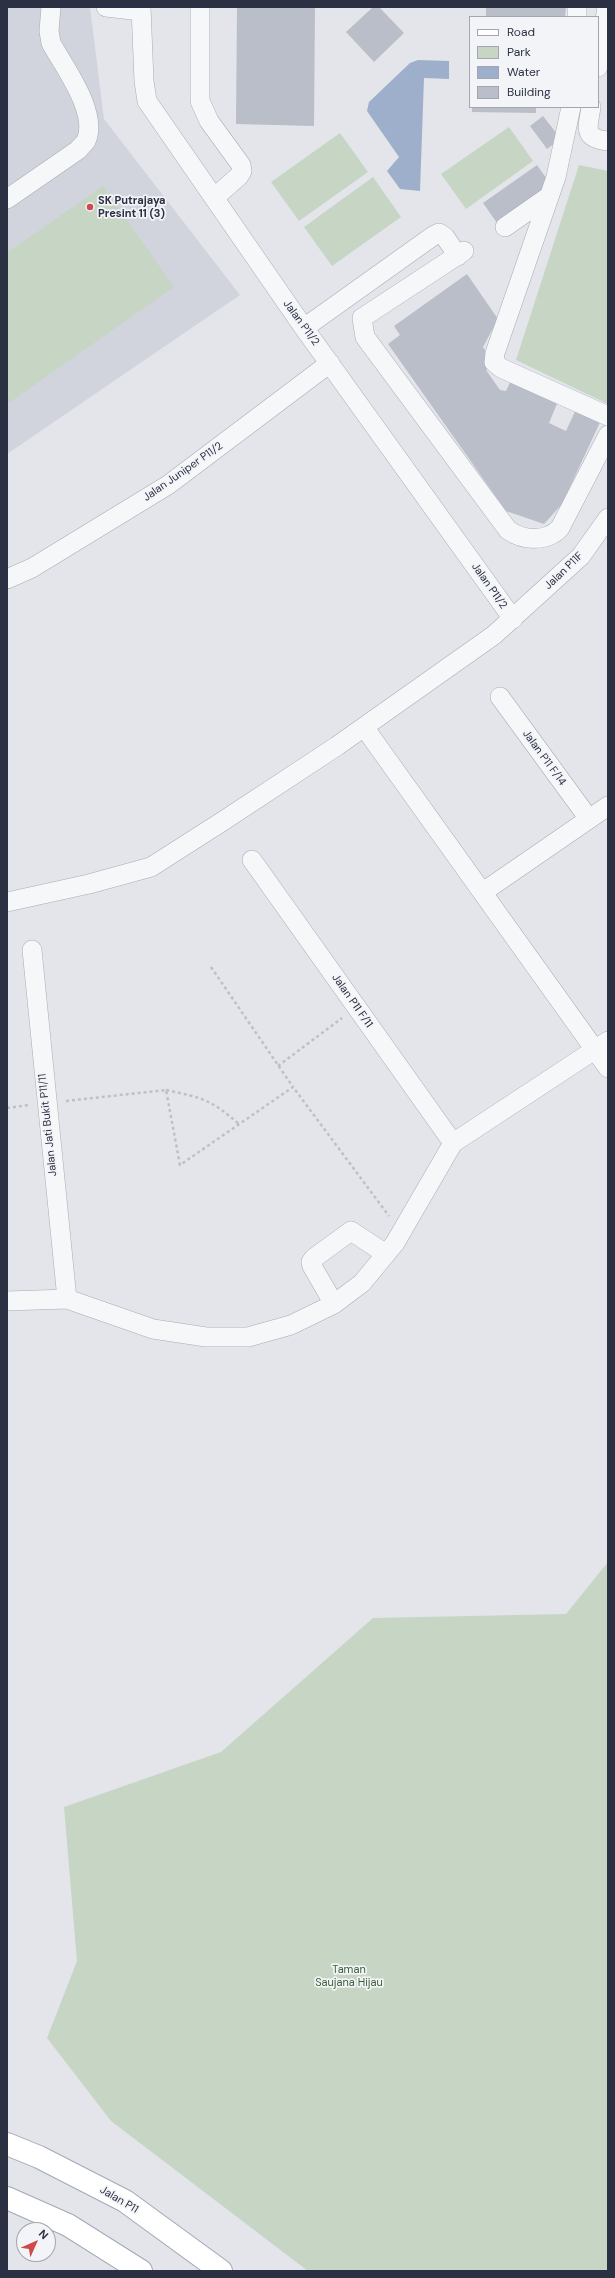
<!DOCTYPE html>
<style>
body{margin:0}
#map{position:relative;width:615px;height:2278px;overflow:hidden;background:#e3e5eb;font-family:"DM Sans",sans-serif}
canvas{display:block}
.frame{position:absolute;inset:0;border:8px solid #2b3143;pointer-events:none}
.legend{position:absolute;left:469px;top:16px;width:130px;height:92px;box-sizing:border-box;background:#f3f4f8;border:1px solid #a3a6b0;margin:0;padding:5px 7px;list-style:none;font-size:12px;color:#2b3143}
.legend li{display:flex;align-items:center;gap:8px;height:20px}
.legend b{width:20px;border:1px solid #a3a6b0}
.north{position:absolute;left:16px;top:2222px;width:40px;height:40px;box-sizing:border-box;background:#f3f4f8;border:1px solid #a3a6b0;border-radius:50%;rotate:45deg;font-size:11px;font-weight:700;line-height:16px;text-align:center;color:#2b3143}
.north::after{content:'';display:block;margin:auto;width:14px;height:18px;background:#cf494d;clip-path:polygon(50% 0,100% 100%,50% 72%,0 100%)}
</style>
<div id="map">
<canvas width="615" height="2278"></canvas>
<div class="frame"></div>
<ul class="legend">
<li><b style="height:5px;background:#fff"></b>Road</li>
<li><b style="height:11px;background:#c6d5c4"></b>Park</li>
<li><b style="height:11px;background:#9eafcb"></b>Water</li>
<li><b style="height:11px;background:#babec8"></b>Building</li>
</ul>
<div class="north">N</div>
</div>
<script>
const g = document.querySelector('canvas').getContext('2d');
g.lineJoin = 'round';
function fill(path, color) {
  g.fillStyle = color;
  g.fill(path, 'evenodd');
}
function strokePath(path, color, width, dash) {
  g.strokeStyle = color;
  g.lineWidth = width;
  g.lineCap = dash ? 'butt' : 'round';
  g.setLineDash(dash || []);
  g.stroke(path);
}
function write(font, color, halo, rows, align = 'center') {
  g.font = font + ' "DM Sans",sans-serif';
  g.lineWidth = 3.5;
  g.setLineDash([]);
  g.textBaseline = 'middle';
  g.strokeStyle = halo;
  g.fillStyle = color;
  for (const [text, x, y, turn = 0] of rows) {
    g.save();
    g.translate(x, y);
    g.rotate((+turn || 0) * Math.PI / 180);
    g.textAlign = isNaN(turn) ? turn : align;
    if (halo) g.strokeText(text, 0, 0);
    g.fillText(text, 0, 0);
    g.restore();
  }
}
fill(new Path2D(`
 M7,7H90L104,119L240,295L7,454Z`), '#d1d4dd');
fill(new Path2D(`
 M509,127L533,161L466,209L441,174Z
 M340,133L368,172L299,221L271,182Z
 M579,165L608,171V404L516,360Z
 M373,177L401,217L332,266L304,227Z
 M103,186L174,287L7,404V253Z
 M608,1562V2271H308L111,2121L47,2038L77,1961L64,1807L221,1752L373,1618L566,1614Z`), '#c6d5c4');
fill(new Path2D(`
 M418,60L449,61V79L424,78L420,191L400,189L387,171L399,157L367,111L369,102L410,63Z`), '#9eafcb');
fill(new Path2D(`
 M237,7H315L314,126L236,124Z
 M373,7H379L404,33L374,62L346,32Z
 M486,7H566L565,17H486Z
 M472,107H536V113L472,112Z
 M543,116L561,139L547,149L530,126Z
 M537,165L551,185L497,223L483,203Z
 M467,274L498,319L483,347L493,363L486,370L500,390L506,391L512,378L559,399L549,423L566,431L577,407L602,418L562,504L544,524L506,511L388,344L400,335L394,326Z`), '#babec8');
const minor = new Path2D(`
 M106,7L141,11
 M141,7L144,81L147,101L304,328L513,619
 M200,7V101L209,121L241,165L242,171L239,176L214,198
 M577,7V17
 M598,67L607,7
 M571,107L556,177L495,353L494,362L501,368L608,416
 M591,107C588,128 582,138 608,141
 M7,199L78,150C80,147 84,144 86,141C99,113 64,67 51,43L49,31L51,7
 M505,227L548,197
 M464,251L362,318L365,337L508,530C523,541 547,542 560,528L608,435
 M304,328L433,236L439,233L445,237L458,256
 M7,579L32,568L168,485L330,363
 M500,697L589,819
 M364,727L608,1068
 M252,860L453,1143
 M483,892L608,806
 M7,902L89,884L151,867L223,821L337,746L494,635L581,556L608,518
 M32,950L67,1299
 M7,1301L67,1299L153,1329L206,1337H248L291,1325L334,1304L362,1283L395,1243L453,1143L608,1041
 M334,1304L312,1266L311,1262L314,1258L351,1231L386,1254`);
const major = new Path2D(`
 M7,2144L39,2157L125,2201L221,2271
 M7,2198L68,2225L141,2271`);
strokePath(minor, '#a8abb5', 20);
strokePath(major, '#a2a8b7', 24);
strokePath(new Path2D(`
 M211,967L293,1087
 M278,1066L342,1018
 M166,1090C203,1098 210,1099 239,1124
 M66,1101L166,1090L180,1165L293,1087L389,1216
 M7,1108L29,1105`), '#bdc0c6', 2.5, [3, 3]);
strokePath(minor, '#f6f7f9', 19);
strokePath(major, '#fff', 22);
for (const [x, y, r, color] of [
 [90,207,4,"#cf494d"]
]) {
  const dot = new Path2D();
  dot.arc(x, y, r, 0, 2 * Math.PI);
  g.fillStyle = color;
  g.fill(dot);
  strokePath(dot, '#f3f4f8', 1.5);
}
write('bold 11px', '#2b3143', '#f3f4f8', [
 ["SK Putrajaya",98,201],
 ["Presint 11 (3)",98,214]
], 'left');
write('11px', '#2b3143', '#f3f4f8', [
 ["Jalan P11/2",301,323,54],
 ["Jalan Juniper P11/2",183,472,-35],
 ["Jalan P11F",564,571,-44],
 ["Jalan P11/2",489,586,55],
 ["Jalan P11 F/14",544,758,54],
 ["Jalan P11 F/11",352,1001,55],
 ["Jalan Jati Bukit P11/11",48,1125,-96],
 ["Jalan P11",119,2200,31]
]);
write('11px', '#3b5f38', '#f3f4f8', [
 ["Taman",349,1970],
 ["Saujana Hijau",349,1983]
]);
</script>
